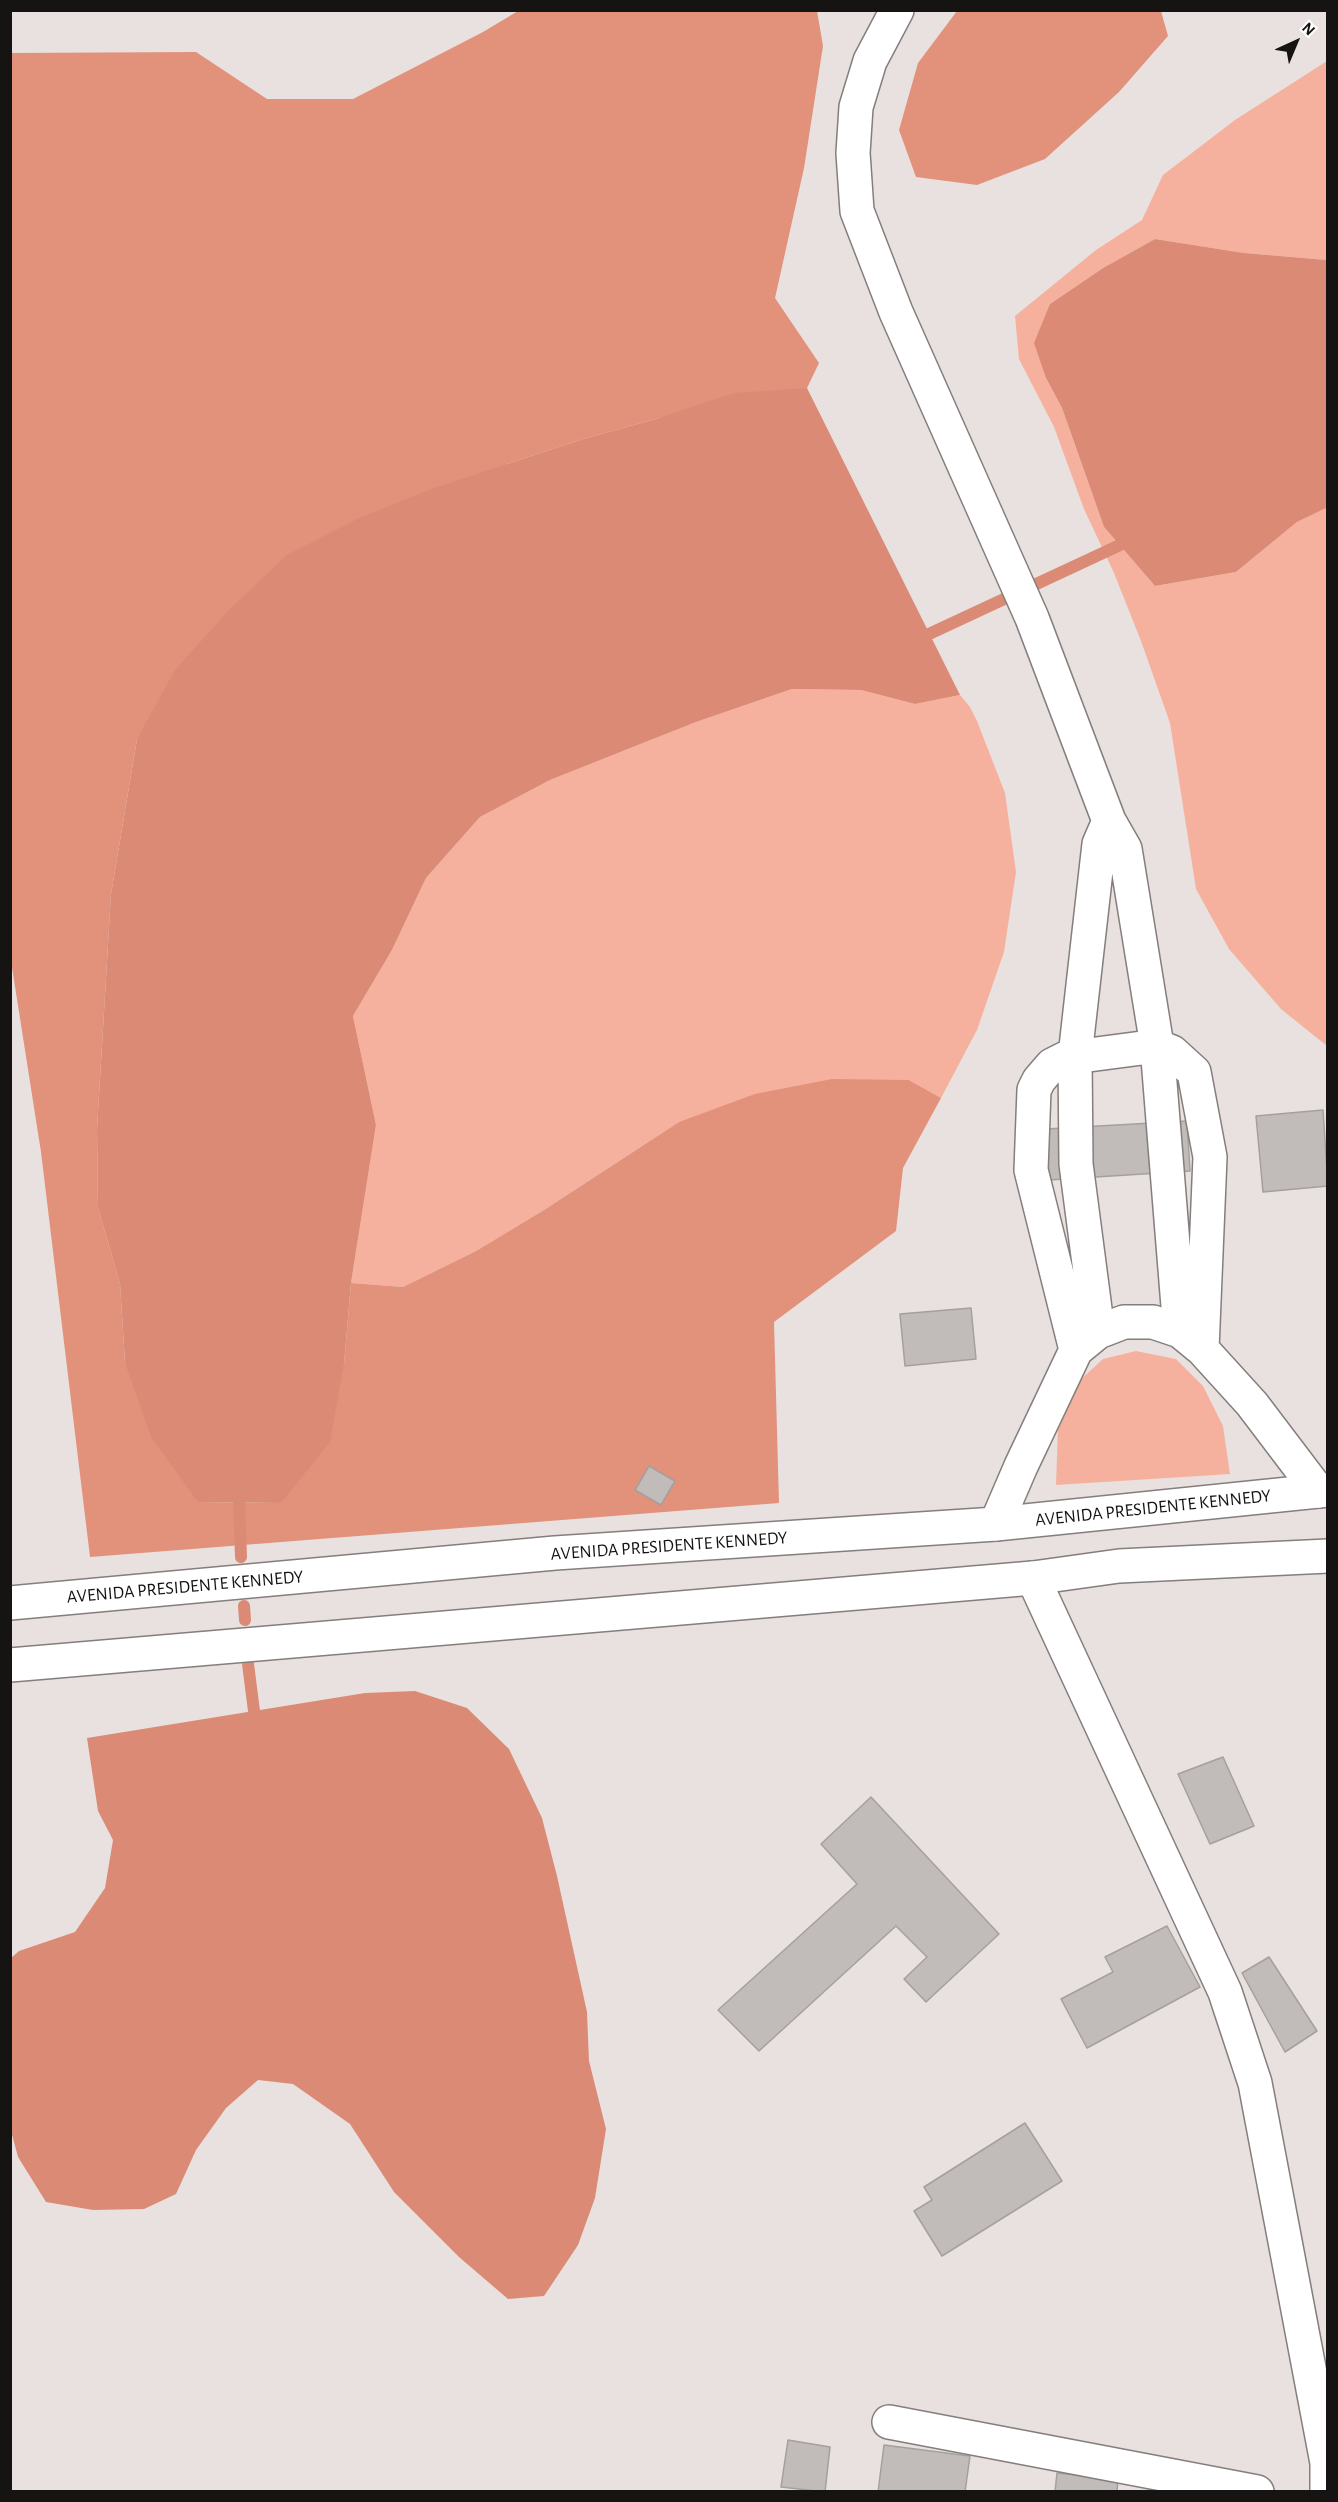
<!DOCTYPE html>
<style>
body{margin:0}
#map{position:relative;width:1338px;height:2502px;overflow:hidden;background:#e8e1df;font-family:"Alegreya Sans",sans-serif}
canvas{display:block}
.frame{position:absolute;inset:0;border:12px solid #161413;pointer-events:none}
.north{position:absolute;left:1266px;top:12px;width:60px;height:60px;-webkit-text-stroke:4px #fff;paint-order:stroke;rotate:44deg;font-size:16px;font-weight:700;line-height:24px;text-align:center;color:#161413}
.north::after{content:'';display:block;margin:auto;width:21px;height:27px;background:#161413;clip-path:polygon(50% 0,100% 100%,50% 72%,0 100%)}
</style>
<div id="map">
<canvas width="1338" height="2502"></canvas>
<div class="frame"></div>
<div class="north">N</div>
</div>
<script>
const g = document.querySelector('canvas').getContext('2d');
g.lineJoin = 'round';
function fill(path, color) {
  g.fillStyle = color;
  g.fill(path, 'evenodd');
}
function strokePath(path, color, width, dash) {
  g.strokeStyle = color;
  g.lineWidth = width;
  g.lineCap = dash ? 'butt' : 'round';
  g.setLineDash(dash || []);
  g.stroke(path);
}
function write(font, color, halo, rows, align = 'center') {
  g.font = font + ' "Alegreya Sans",sans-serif';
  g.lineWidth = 6;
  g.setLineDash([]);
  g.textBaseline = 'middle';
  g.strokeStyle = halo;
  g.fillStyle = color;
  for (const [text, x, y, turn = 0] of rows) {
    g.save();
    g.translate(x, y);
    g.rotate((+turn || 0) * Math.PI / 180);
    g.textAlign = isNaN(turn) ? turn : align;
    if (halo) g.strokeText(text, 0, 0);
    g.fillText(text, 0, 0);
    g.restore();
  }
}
fill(new Path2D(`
 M1327,61V260L1244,253L1155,239L1103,268L1050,304L1046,378L1062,408L1104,527L1155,586L1236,572L1297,522L1327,507V1046L1281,1009L1229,949L1196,889L1170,723L1141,641L1114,573L1084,509L1054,427L1019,359L1015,316L1096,250L1142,220L1163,175L1235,120Z
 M792,689L861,690L915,704L960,695L970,707L977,721L1005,793L1016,872L1004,952L977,1030L941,1098L909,1080L679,1122L544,1210L476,1251L403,1287L351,1283L376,1125L353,1016L392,950L426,878L480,817L550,780L696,722Z
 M1136,1351L1176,1359L1203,1386L1223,1426L1230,1474L1056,1485L1058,1427L1079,1381L1103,1359Z`), '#f6b19e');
fill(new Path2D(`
 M518,11H817L823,46L804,168L775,298L819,363L807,388L659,418L583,439L507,464L137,739L111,894L97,1129L98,1208L120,1284L125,1363L198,1502L281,1503L344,1364L351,1283L403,1287L476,1251L544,1210L679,1122L755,1094L832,1079L909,1080L941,1098L903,1168L896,1231L774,1322L779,1503L90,1557L41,1152L11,961L10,53L196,52L267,99H353L483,32Z
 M957,11H1161L1168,36L1119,92L1045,159L977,185L916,177L899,130L918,63Z`), '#e2917b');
fill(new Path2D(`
 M1155,239L1244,253L1327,260L1328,507L1297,522L1236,572L1155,586L1104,527L1062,408L1046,378L1034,343L1050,304L1103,268Z
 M807,388L960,695L915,704L861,690L792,689L696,722L550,780L480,817L426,878L392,950L353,1016L376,1125L351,1283L344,1364L330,1442L281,1503L198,1502L151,1437L125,1363L120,1284L98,1208L97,1129L111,894L137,739L175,670L230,609L287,555L357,519L431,489L583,439L659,418L734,393Z
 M415,1691L467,1708L509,1749L542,1818L557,1876L587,2012L589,2061L606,2129L595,2198L578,2245L544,2296L508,2299L459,2257L394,2192L350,2124L293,2084L258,2080L226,2108L196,2150L176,2194L144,2209L93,2210L46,2202L18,2157L11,2131V1958L19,1951L75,1932L105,1888L113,1840L98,1811L87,1738L365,1693Z`), '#db8b75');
strokePath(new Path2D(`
 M929,634L1120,545
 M239,1502L241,1557
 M244,1606L245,1620
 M248,1664L254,1711`), '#db8b75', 12);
const building = new Path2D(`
 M1323,1110L1328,1186L1263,1192L1256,1116Z
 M1187,1121L1190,1171L1049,1180L1046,1129Z
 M971,1308L976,1359L905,1366L900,1314Z
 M649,1466L675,1481L661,1505L635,1490Z
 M1223,1757L1254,1826L1210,1844L1178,1774Z
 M871,1797L999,1934L926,2002L904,1979L927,1957L896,1926L759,2051L718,2010L857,1884L821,1844Z
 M1167,1926L1200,1987L1087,2048L1061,1999L1113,1972L1105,1957Z
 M1269,1957L1317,2031L1285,2052L1242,1973Z
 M1025,2123L1062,2181L942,2256L914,2211L932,2200L924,2187Z
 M788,2440L830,2447L825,2492L781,2487Z
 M884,2445L970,2456L965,2492H878Z
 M1057,2473L1118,2479L1117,2492H1055Z`);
fill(building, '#c1bbb9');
strokePath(building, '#a59f9d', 1.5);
const minor = new Path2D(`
 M897,10L870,61L856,107L853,153L857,211L896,312L1032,618L1109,821L1125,849L1157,1046L1180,1331
 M1098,1332L1076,1164L1075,1056L1099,844L1109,821
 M1076,1350L1031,1170L1034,1090L1039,1080L1052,1065L1066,1058L1157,1046L1172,1052L1194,1072L1210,1157L1202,1349
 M996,1524L1021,1466L1076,1350L1098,1332L1124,1322H1153L1180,1331L1202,1349L1252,1404L1318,1491
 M1033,1578L1225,1992L1255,2083L1327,2463V2492
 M889,2422L1257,2492`);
const major = new Path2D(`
 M10,1603L555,1553L996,1524L1328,1490
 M10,1665L1033,1578L1119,1566L1328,1556`);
strokePath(minor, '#847e7c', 36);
strokePath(major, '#847e7c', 36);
strokePath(minor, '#fff', 33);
strokePath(major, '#fff', 33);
write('18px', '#161413', '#fff', [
 ["AVENIDA PRESIDENTE KENNEDY",1153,1508,-6],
 ["AVENIDA PRESIDENTE KENNEDY",669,1546,-4],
 ["AVENIDA PRESIDENTE KENNEDY",185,1587,-5]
]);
</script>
